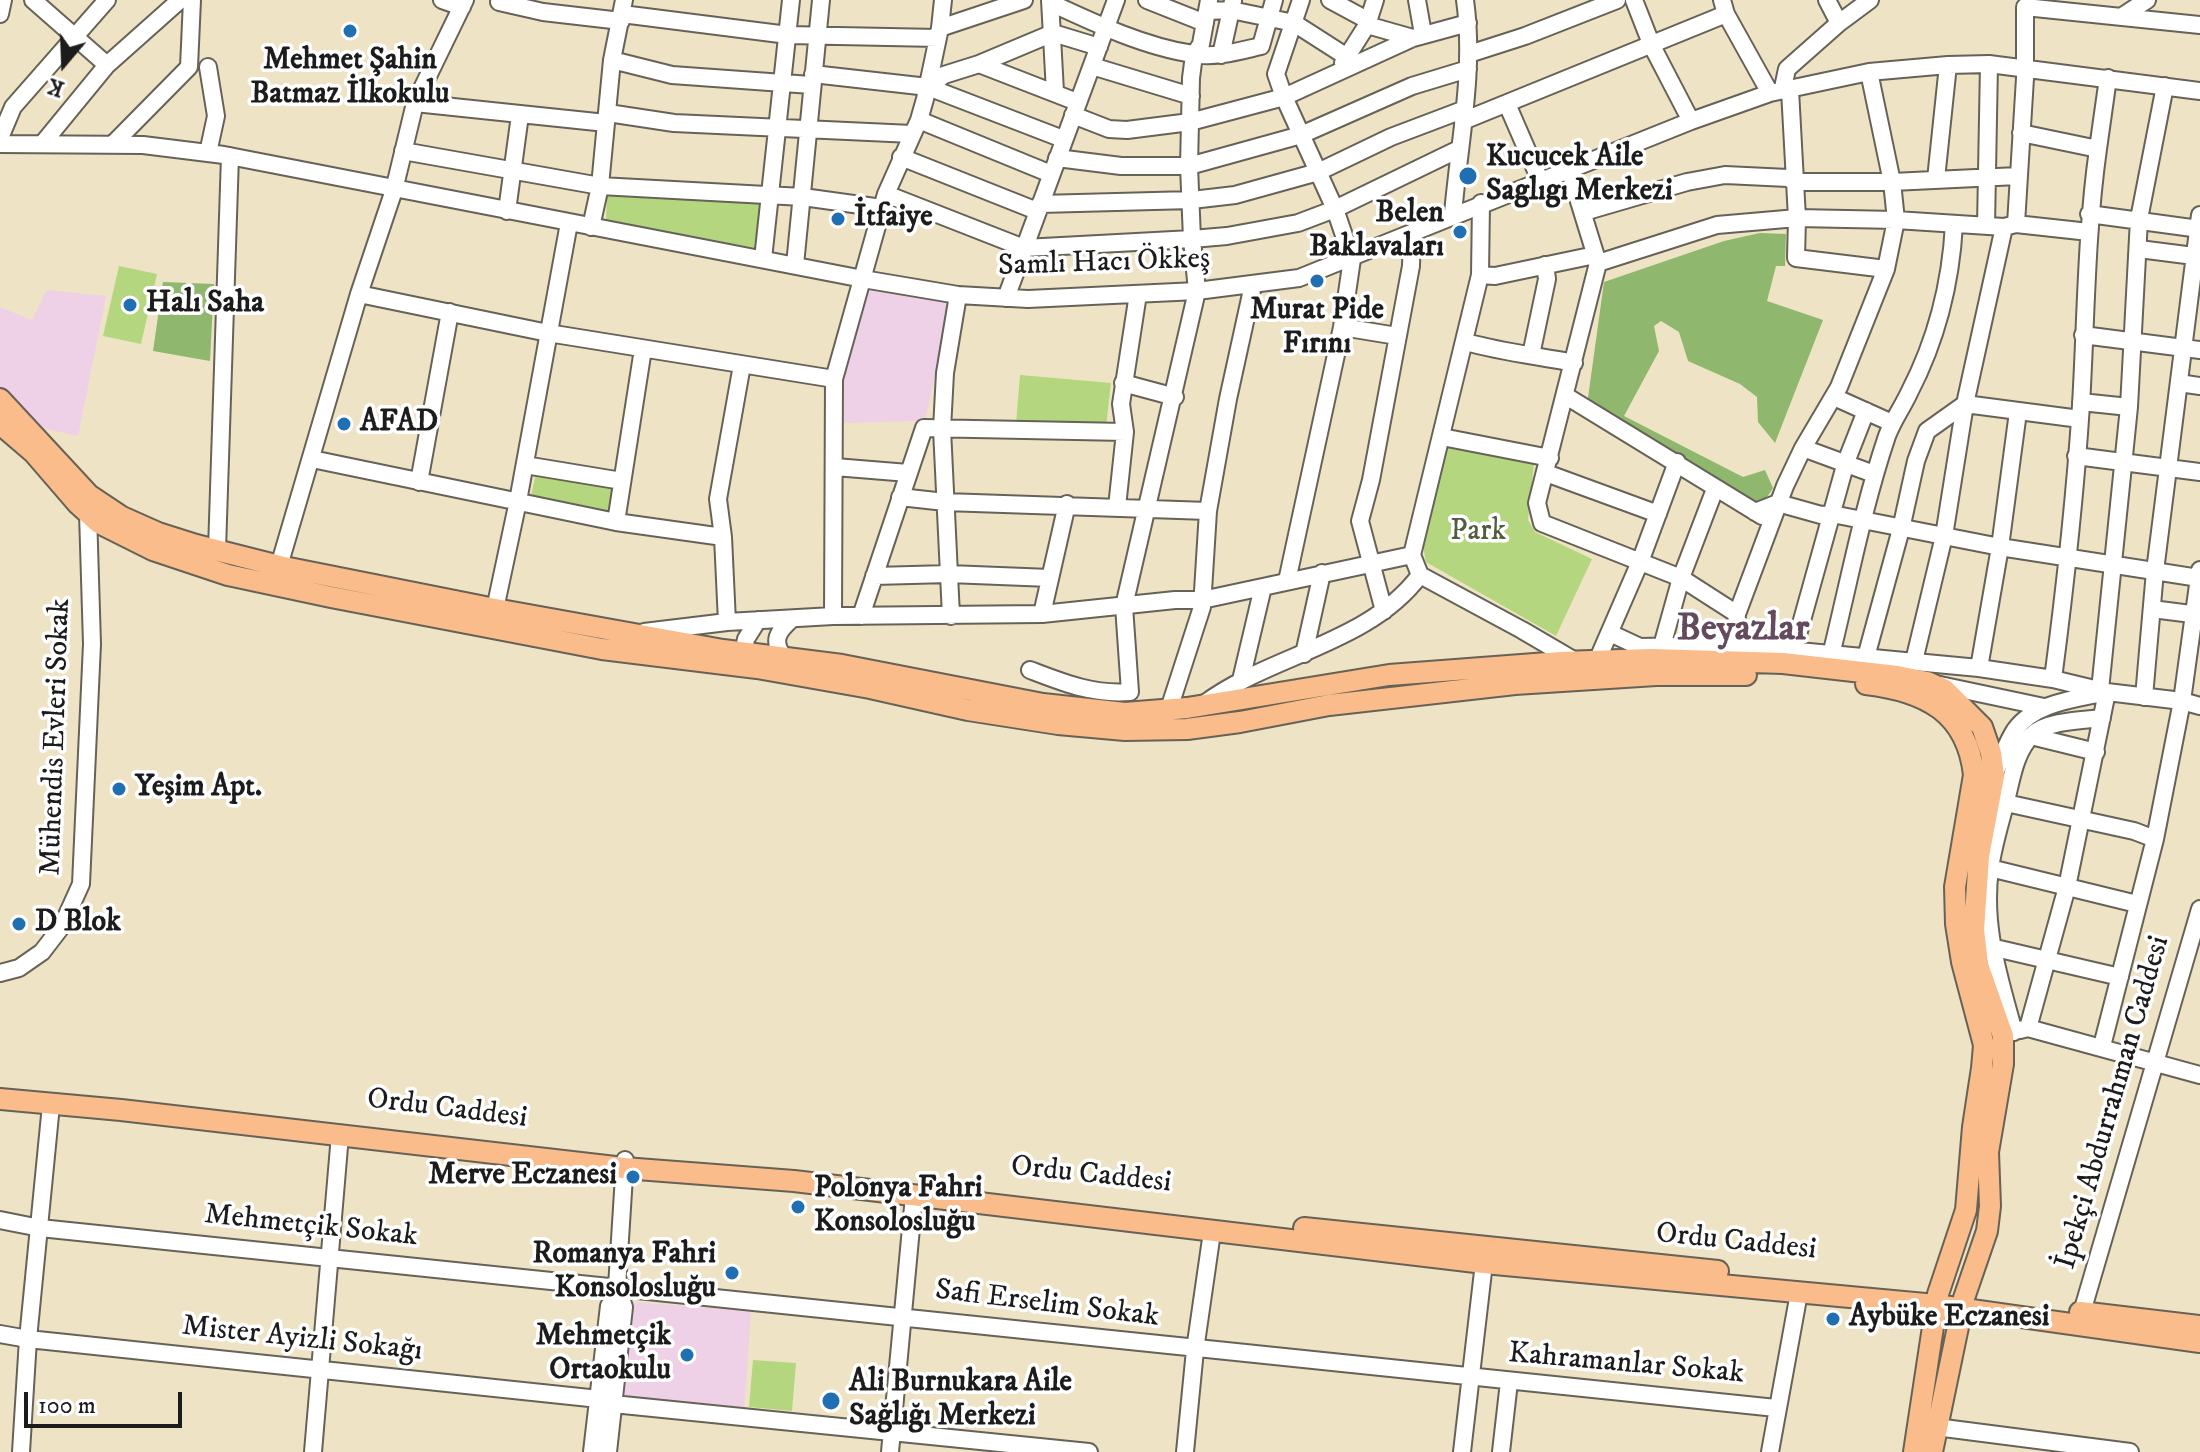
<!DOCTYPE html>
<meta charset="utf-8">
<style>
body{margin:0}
#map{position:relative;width:2200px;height:1452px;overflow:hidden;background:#efe3c5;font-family:"IM FELL DW Pica",serif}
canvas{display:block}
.north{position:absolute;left:24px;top:24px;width:80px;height:80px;-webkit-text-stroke:6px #fff;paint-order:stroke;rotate:199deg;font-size:22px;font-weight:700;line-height:32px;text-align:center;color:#1c1c1c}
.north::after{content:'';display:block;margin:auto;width:28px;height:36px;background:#1c1c1c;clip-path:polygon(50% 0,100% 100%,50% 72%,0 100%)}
.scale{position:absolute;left:24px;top:1392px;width:158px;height:36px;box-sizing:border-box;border:4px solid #1c1c1c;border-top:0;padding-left:10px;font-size:24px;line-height:28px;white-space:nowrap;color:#1c1c1c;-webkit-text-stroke:6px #fff;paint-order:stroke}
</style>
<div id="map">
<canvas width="2200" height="1452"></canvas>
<div class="north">K</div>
<div class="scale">100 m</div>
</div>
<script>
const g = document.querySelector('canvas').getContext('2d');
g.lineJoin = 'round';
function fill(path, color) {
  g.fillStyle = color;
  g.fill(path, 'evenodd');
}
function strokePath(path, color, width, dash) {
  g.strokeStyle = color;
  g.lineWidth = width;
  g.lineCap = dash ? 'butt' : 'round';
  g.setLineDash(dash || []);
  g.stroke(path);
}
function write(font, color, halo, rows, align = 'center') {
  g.font = font + ' "IM FELL DW Pica",serif';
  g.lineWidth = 7;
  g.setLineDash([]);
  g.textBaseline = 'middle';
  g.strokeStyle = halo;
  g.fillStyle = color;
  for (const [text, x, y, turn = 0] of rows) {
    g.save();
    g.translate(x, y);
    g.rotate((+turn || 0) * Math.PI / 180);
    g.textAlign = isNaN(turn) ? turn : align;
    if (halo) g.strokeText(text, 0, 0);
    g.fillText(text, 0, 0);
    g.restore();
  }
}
fill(new Path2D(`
 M866,286L950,303L926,417L920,421L838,423L840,382Z
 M47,290L106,296L78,436L23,424L0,402V307L32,320Z
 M631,1302L751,1311L744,1410L623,1400Z`), '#eed0e7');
fill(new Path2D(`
 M607,191L761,204L757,248L606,222Z
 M119,266L157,274L141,344L103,336Z
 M1020,375L1111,383L1106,427L1016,424Z
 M1447,446L1534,463L1528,520L1535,532L1592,559L1556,636L1426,562L1423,546Z
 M536,473L613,488L608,516L530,501Z
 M753,1360L796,1363L792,1411L749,1407Z`), '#b4d67e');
fill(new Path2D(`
 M1760,233L1786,234L1785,266H1776L1767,301L1823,320L1775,443L1758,422L1757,397L1740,384L1688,361L1679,332L1661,321L1654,326L1659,351L1624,416L1743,477L1765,470L1773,488L1760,508L1587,405L1604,282L1724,241Z
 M163,282L214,284L210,361L153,351Z`), '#8fb76d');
const minor = new Path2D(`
 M33,0L107,65
 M442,0L462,7
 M1050,0L1055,92
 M1147,0L1205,23
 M1330,0L1369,21
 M1417,0L1423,34
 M1634,0L1652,46L1691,121
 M1722,0L1726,14L1770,93
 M1827,0L1839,23
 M1870,0L1839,23L1787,69L1784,83L1790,90L1797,218L1796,258L1886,269
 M499,2L543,12L621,21
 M1051,3C1094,23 1145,47 1193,54C1216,58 1239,51 1261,46L1274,0
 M1207,11L1231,10L1294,23L1347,57
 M0,14L3,0
 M622,14L788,35L938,38
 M2121,17L2147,0
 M1367,25L1413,38
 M940,28L1024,0
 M1469,54L1525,36L1617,0
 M1221,55L1233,1
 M612,60L672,75L811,85
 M1343,63L1367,25L1375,0
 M979,64L1077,102
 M1092,66L1191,96
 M208,67L216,116L208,153
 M813,74L928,87L1063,139
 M928,87L944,75L979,64L1053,33L1099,47
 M415,103L606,123
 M1507,104L1540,180
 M608,113L674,123L912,134
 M1073,115L1109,129L1127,130L1190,122L1284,97L1276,74L1301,0
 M919,120L1051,174
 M1463,121L1726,14
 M2021,133L2098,149C2086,234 2086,320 2081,405C2075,497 2065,588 2053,679
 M0,138L13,107L107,0
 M43,143L107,65L180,0
 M0,144L143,145L224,155L863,279L958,295L1028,299L1197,291L1299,278L1691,121L1770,93L1869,72L1948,65L1989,64L2200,91
 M113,144L189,67L192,0
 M2098,149L2108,78
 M403,151L600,186L803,197L882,208
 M901,157L1037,211
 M1057,158L1121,166H1189L1301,135L1412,86L1468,69
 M1569,169L1598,263L1537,503L1542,523L1681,578L1737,614
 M1936,179L1948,65
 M886,194L1024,248L1192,239L1227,236L1298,223L1335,209L1459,149
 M1481,203L1480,275L1412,555L1420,575L1522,630L1575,661
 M1040,204L1192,200L1235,195L1318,172L1391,137L1465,109
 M507,211L520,115
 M1584,212L1687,182L1725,175L1788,178L1795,182H1892L2018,176
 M1453,214C1459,143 1475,71 1465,0
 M2089,214L2200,229
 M2016,224L2025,78V7L2200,25
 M1986,226L1989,64
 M591,227L600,186L612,60L624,0
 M2139,249L2194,256
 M763,259L791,0
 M1598,263L1717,225L1797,218L1896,220L2004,227L2016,224L2089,232
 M795,265L821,0
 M1480,275L1495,276L1595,255
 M359,294L548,333L834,379
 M1006,298L1116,0
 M1342,327L1397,336
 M2083,335L2200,350
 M1466,342C1501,352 1538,356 1574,363
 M1531,355L1547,279L1545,265
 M1123,383L1175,397
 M2179,383L2200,386
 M1566,396L1762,516
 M1834,397L1892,423
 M2081,402L2129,407
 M1442,437L1550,458
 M1803,448L1874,474
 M2076,456L2200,472
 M312,459L616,522L723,537
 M525,465L622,481
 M835,467L908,473
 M1546,473L1658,514
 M419,482L450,312
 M900,497L945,502L1208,511L1228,399L1253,285
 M1117,507L1125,432L1121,404L1138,294
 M1755,512L1778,503L1821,515L1832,514L2000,547L2199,578
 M616,522L643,349
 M217,550L230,156
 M279,566L359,294L394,190L415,103L465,0
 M874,576L949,574L1050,578
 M1287,581L1342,327L1352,259L1335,209L1284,97L1413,38L1468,23
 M495,609L518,501L569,223
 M2152,609L2200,615
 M1384,611L1360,521L1371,480L1411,266L1412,233
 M1042,614L1067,504
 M833,616L834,379L886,194L919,120L925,99L940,28L943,0
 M861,616L924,428L1125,432
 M951,616L942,429L945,373L958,295
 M727,622L723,537L718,499L742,365
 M644,632L727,622L833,616L1042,614L1175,600H1202L1412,555
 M1610,633L1640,647L1735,645L1979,668L2053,679L2107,692L2182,701L2200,706
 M1735,645L1737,614L1785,486L1803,448L1839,387L1886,269L1896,220L1892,182L1869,72
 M1662,646L1681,578L1715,489
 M1794,649L1846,462L1866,411
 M1304,654L1322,573
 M1831,655C1849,582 1863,507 1887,436C1893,420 1902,408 1909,393C1936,341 1951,282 1954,224
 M784,657C771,641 778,631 792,619
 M1866,657L1901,529L1916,461L1927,431L1965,404L2080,419
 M1597,661L1640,562L1677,462
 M1914,661L1944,536L1965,404L2004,227
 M741,662L746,639L758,620
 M1979,668L2000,547L2018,412
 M1030,670C1064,683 1093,695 1130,692L1124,606L1197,291L1192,239L1189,166L1191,78L1194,55L1201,44L1209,0
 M1241,680L1263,587
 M1940,685L2044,707
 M2100,690L2129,407L2139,219L2165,86
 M2144,697L2155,571L2200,215
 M1204,704C1269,655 1369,644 1420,575
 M1169,709L1202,607L1208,511
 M2031,736L2096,752
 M1994,776C2000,761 2006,744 2015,730C2035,702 2077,699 2107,692L2067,887L2028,1028
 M2006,803L2134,831L2155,839
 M1990,868L2137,904
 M1991,947L2120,977
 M0,973L19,968L42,952L62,926L81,884L92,644L88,513
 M2020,1030L2028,1028L2200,1075
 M2014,1032C1999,977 1982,926 1990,869C1993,845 2001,821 2007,797C2012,776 2016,751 2032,735C2045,721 2084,720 2102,718
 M2102,1046L2155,839L2182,701L2200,570
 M0,1220L40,1228C619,1287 1197,1353 1776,1408
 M2082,1312L2200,909
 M0,1334L28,1339L599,1399L613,1404L1089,1452
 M1936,1427L2130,1452
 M21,1452L28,1339L51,1105
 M313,1452L340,1135
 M592,1452L609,1306L617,1293
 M608,1452L624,1307L617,1287L625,1160
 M890,1452L914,1196
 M1185,1452L1195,1350L1212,1232
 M1462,1452L1484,1263
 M1501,1452L1509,1382
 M1770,1452L1799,1293`);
const major = new Path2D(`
 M0,399L89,495L122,517L158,533L196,545L279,566L495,609L723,650L842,665L1043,704L1125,713L1187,708L1389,675L1561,662L1651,659L1783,663L1897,676L1927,682L1945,690L1982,727L1991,753L1994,776L1979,856L1974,930L1978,965L2003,1036V1064L1988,1152L1990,1206L1987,1231L1964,1298L1932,1452
 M0,424L33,452L77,503L99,523L153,550L228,575L331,597L602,649L757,668L870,688L968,710L1058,724L1125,730L1187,729L1240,722L1329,705L1515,684L1656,675H1746
 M1866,684C1925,691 1967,712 1974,775L1955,887L1956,924L1962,962L1984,1045L1982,1068L1973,1127L1966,1210L1938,1294L1914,1452
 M0,1099L121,1110L624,1168L794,1181L1484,1263L1936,1305L2200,1342
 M1304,1228L1718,1271
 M2080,1312L2200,1326`);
strokePath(minor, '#666257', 20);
strokePath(major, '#666257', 24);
strokePath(minor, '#fff', 16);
strokePath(major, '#f9bc8a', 20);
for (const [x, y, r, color] of [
 [350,31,8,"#1f6fb2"],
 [1468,176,10,"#1f6fb2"],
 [838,219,8,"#1f6fb2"],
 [1460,232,8,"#1f6fb2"],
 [1317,281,8,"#1f6fb2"],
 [130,305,8,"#1f6fb2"],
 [344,424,8,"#1f6fb2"],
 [119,789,8,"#1f6fb2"],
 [19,924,8,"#1f6fb2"],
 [633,1177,8,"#1f6fb2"],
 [798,1207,8,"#1f6fb2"],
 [732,1273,8,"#1f6fb2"],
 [1833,1319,8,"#1f6fb2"],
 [687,1355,8,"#1f6fb2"],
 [831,1401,10,"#1f6fb2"]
]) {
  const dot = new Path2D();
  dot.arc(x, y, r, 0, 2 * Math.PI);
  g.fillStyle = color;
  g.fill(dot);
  strokePath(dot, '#fff', 3);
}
write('bold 30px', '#1c1c1c', '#fff', [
 ["Mehmet Şahin",350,62,"center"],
 ["Batmaz İlkokulu",350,96,"center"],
 ["Kucucek Aile",1486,159],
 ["Saglıgı Merkezi",1486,193],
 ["Belen",1444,215,"right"],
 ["Baklavaları",1444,249,"right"],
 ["İtfaiye",854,219],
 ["Halı Saha",146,305],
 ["Murat Pide",1317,312,"center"],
 ["Fırını",1317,346,"center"],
 ["AFAD",360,424],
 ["Yeşim Apt.",135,789],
 ["D Blok",35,924],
 ["Merve Eczanesi",617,1177,"right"],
 ["Polonya Fahri",814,1190],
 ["Konsolosluğu",814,1224],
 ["Romanya Fahri",716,1256,"right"],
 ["Konsolosluğu",716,1290,"right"],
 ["Aybüke Eczanesi",1849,1319],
 ["Mehmetçik",671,1338,"right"],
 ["Ortaokulu",671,1372,"right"],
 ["Ali Burnukara Aile",849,1384],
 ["Sağlığı Merkezi",849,1418]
], 'left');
write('30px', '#1c1c1c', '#fff', [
 ["Samlı Hacı Ökkeş",1104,264,-2],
 ["Mühendis Evleri Sokak",57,737,-88],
 ["İpekçi Abdurrahman Caddesi",2114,1103,-74],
 ["Ordu Caddesi",447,1110,7],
 ["Ordu Caddesi",1091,1176,6],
 ["Mehmetçik Sokak",311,1227,6],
 ["Ordu Caddesi",1736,1243,6],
 ["Safi Erselim Sokak",1047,1305,7],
 ["Mister Ayizli Sokağı",302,1340,6],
 ["Kahramanlar Sokak",1626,1365,5]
]);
write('30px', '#515d3e', '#fff', [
 ["Park",1478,533]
]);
write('bold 38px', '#634a5c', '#fff', [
 ["Beyazlar",1743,631]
]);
</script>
